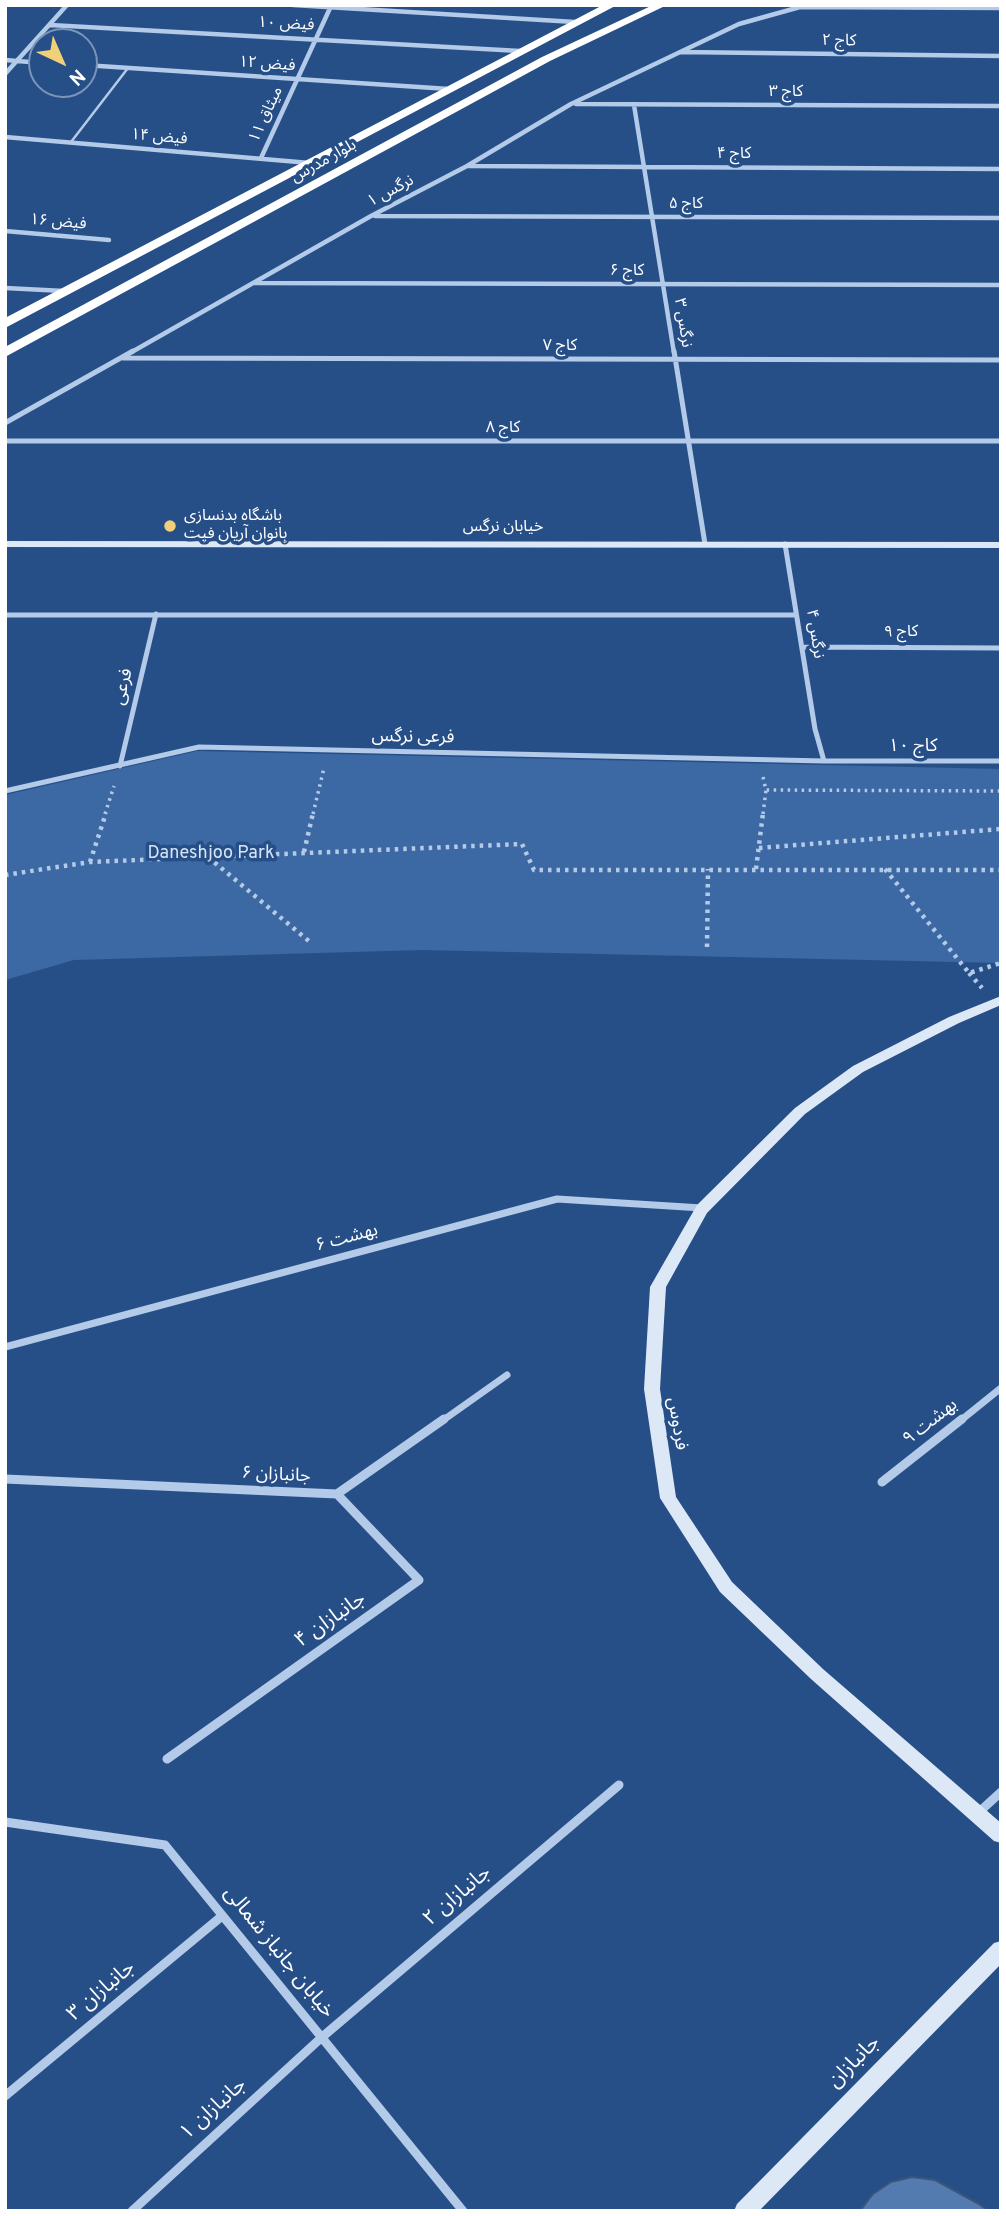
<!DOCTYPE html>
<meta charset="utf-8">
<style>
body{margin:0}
#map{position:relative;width:1006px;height:2216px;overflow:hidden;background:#274f87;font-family:Overpass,sans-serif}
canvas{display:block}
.frame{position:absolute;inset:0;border:7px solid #fff;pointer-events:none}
.north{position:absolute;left:28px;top:28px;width:70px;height:70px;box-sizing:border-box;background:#274f87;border:2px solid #7d95b7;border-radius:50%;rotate:136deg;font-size:19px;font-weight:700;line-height:28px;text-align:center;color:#fff}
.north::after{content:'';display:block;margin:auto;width:24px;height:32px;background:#f1d078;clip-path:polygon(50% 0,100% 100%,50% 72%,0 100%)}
</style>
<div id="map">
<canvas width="1006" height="2216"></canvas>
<div class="frame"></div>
<div class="north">N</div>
</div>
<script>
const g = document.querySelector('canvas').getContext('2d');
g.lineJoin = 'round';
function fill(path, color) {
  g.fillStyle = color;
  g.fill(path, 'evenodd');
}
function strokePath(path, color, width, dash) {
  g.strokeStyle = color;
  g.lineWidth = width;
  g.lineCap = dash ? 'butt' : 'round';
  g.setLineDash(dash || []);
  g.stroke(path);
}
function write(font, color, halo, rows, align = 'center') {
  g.font = font + ' Overpass,"Noto Sans Arabic",sans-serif';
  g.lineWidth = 7;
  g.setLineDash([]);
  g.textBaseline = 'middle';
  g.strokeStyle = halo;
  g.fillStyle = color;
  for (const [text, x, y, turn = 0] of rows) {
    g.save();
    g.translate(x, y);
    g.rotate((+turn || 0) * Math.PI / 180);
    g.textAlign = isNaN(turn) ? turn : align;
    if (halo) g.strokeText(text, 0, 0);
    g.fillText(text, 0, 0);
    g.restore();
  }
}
fill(new Path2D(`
 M197,751L1001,769V963L422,950L74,960L5,980V795Z`), '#3c69a3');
const building = new Path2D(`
 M912,2177L935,2180L977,2203L989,2211H860L873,2194L891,2182Z`);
fill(building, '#547bb0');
strokePath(building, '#3b567b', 2);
strokePath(new Path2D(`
 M763,777L766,790L1001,791
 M105,814L114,786
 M313,814L324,768
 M763,814L766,790`), '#b3cae8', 3.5, [2.5, 4.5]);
strokePath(new Path2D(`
 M759,848L1001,829
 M304,852L313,813
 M208,857L310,942
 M90,862L106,813
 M756,869L763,813
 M885,869L969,973L1001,963
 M5,875L90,862L522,844L534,870H1001
 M707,947L708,869
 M969,973L982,988`), '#b3cae8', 4.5, [3.5, 5]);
strokePath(new Path2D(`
 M71,142L128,68`), '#b3cae8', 2.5);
strokePath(new Path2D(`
 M293,5L575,22
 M50,25L520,51
 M680,52L1001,56
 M5,60L42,63
 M84,65L449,89
 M5,74L67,5
 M576,104L1001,106
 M634,105L674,353
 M5,137L310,163
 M261,158L331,6
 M468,166L1001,169
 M375,216L1001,218
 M5,231L109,240
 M254,283L1001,285
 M5,288L64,291
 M130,353L371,216L467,166L571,104L739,24L800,7L1001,8`), '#b3cae8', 4.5);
strokePath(new Path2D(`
 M674,351L705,544
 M123,358L1001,360
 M5,423L133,351
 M5,441H1001
 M785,544L815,729L824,761
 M5,615H796
 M802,647L1001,648
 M120,766L156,614
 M5,791L199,747L824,761H1001`), '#b3cae8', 5);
strokePath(new Path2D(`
 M5,1347L557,1199L702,1208
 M442,1421L507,1375
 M960,1421L1001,1388`), '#b3cae8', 7);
strokePath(new Path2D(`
 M5,1479L337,1494L444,1419
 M882,1482L962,1419
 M167,1759L419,1580L337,1494
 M978,1813L1001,1792
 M5,1822L165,1845L463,2211
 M5,2096L222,1916
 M132,2211L321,2038L619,1785`), '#b3cae8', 9);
fill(new Path2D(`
 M5,541L1001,542V548L5,547Z
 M1001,996V1005L959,1023L863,1072L805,1114L707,1213L666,1287L660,1389L676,1497L732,1582L823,1669L1001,1823V1843L994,1841L811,1679L720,1592L660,1498L644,1389L650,1287L697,1205L795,1108L853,1066L949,1017Z
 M1001,1941V1964L759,2211H734L737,2204L994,1943Z`), '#dde8f7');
fill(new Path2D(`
 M603,5H617L5,328V318Z
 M653,5H667L550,61L5,357V347L542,57Z`), '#fff');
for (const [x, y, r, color] of [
 [170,526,7,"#f1d078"]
]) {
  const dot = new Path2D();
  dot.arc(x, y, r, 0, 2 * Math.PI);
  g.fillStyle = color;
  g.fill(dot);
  strokePath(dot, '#274f87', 2.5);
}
write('16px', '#fff', '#274f87', [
 ["فیض ۱۰",286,25,3],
 ["کاج ۲",839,42,1],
 ["فیض ۱۲",267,65,4],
 ["کاج ۳",786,93],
 ["میثاق ۱۱",267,115,-65],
 ["فیض ۱۴",159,138,5],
 ["کاج ۴",734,155],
 ["بلوار مدرس",324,162,-29],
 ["نرگس ۱",391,192,-28],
 ["کاج ۵",686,205],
 ["فیض ۱۶",58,223,5],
 ["کاج ۶",627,272],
 ["نرگس ۳",682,323,81],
 ["کاج ۷",560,347],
 ["کاج ۸",503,429],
 ["خیابان نرگس",503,528],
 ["کاج ۹",901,633],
 ["نرگس ۴",814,634,81]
]);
write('16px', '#fff', '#274f87', [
 ["باشگاه بدنسازی",184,517],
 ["بانوان آریان فیت",184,535]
], 'left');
write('18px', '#fff', '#274f87', [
 ["فرعی",124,687,-76],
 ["فرعی نرگس",413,738,1],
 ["کاج ۱۰",913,747],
 ["بهشت ۶",347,1239,-15],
 ["بهشت ۹",931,1423,-38],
 ["فردوس",676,1424,81],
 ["جانبازان ۶",276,1476,3]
]);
write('18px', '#d6e5f7', '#274f87', [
 ["Daneshjoo Park",211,854]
]);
write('21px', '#fff', '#274f87', [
 ["جانبازان ۴",331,1621,-35],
 ["جانبازان ۲",458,1897,-40],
 ["خیابان جانباز شمالی",278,1953,51],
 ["جانبازان ۳",102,1992,-40],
 ["جانبازان",855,2063,-45],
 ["جانبازان ۱",214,2110,-42]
]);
</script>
